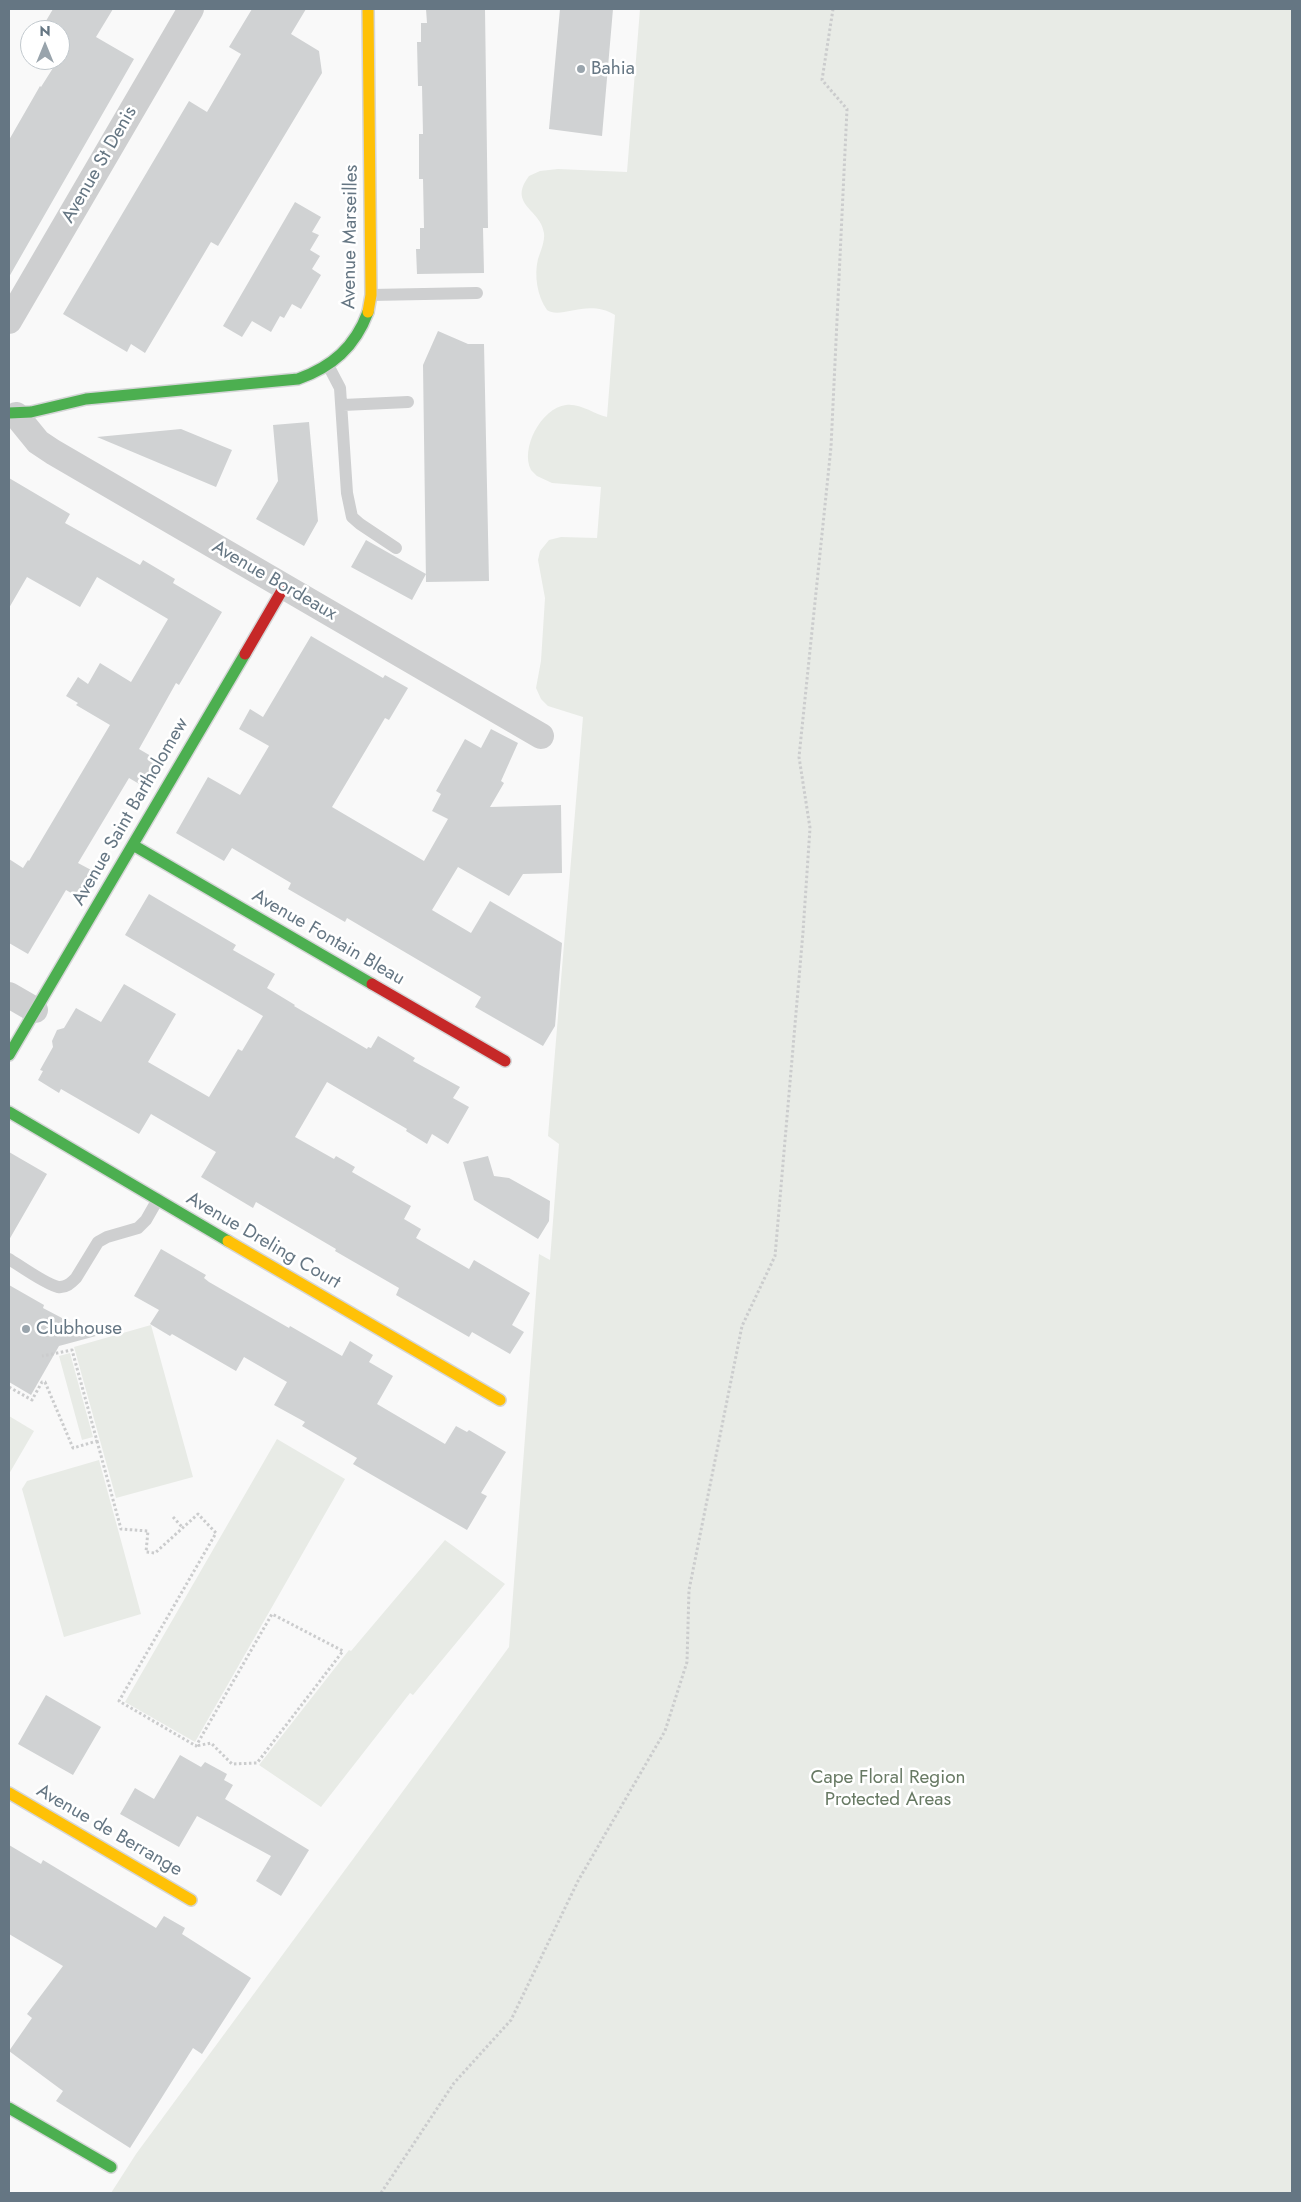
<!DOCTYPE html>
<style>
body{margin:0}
#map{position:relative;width:1301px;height:2202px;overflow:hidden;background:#f9f9f9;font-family:Jost,sans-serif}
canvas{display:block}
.frame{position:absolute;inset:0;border:10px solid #657683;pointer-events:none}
.north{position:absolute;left:20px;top:20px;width:50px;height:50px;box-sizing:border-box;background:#fff;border:1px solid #c1c8cd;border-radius:50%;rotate:0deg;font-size:14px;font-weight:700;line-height:20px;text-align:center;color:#657683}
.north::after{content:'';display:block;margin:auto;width:18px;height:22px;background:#99a4ac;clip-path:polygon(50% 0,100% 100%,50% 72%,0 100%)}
</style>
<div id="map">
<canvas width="1301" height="2202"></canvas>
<div class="frame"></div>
<div class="north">N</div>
</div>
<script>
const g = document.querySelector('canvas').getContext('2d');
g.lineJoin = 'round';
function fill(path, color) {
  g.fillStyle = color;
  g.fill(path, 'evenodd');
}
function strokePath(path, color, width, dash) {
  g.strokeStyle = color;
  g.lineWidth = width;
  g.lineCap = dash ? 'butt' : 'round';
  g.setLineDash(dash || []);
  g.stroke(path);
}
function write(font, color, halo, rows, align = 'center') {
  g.font = font + ' Jost,sans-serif';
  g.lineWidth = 5;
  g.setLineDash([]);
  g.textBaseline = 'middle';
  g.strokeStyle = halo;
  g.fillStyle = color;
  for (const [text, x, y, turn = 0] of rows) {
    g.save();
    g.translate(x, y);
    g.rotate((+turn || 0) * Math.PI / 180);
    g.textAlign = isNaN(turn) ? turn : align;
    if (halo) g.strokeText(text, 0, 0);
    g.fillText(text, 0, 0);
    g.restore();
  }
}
fill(new Path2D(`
 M640,9H1292V2193H111L136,2154L509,1647L539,1254L550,1260L559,1144L548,1136L583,717L548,706L541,699L536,688L541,661L545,598L538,560L540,551L549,540L561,537L597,538L601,487L552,483L537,476L531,470C520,449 541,408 566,405C580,403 594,414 607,417L615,315C587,298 561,320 547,310C537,296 534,275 538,259C541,250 545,241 544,233C541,209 507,205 529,176L540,171L558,169L627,172Z
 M151,1325L193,1477L116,1498L74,1347Z
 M70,1353L93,1437L82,1440L59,1356Z
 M9,1416L34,1431L9,1474Z
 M277,1439L345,1479L195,1742L125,1702Z
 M99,1460L141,1614L64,1637L22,1489L27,1481Z
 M445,1540L505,1584L413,1695L410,1693L321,1807L259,1765L349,1650L351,1651Z`), '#e8ebe6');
fill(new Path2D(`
 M53,9H113L96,37L134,59L9,277V140L40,86L41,87L58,60H60V56L69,41L60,36V30H50L43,26Z
 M252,9H306L291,34L319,51L322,73L218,246L211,242L145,353L131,344L127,352L63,314L189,101L207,112L241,54L229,47Z
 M426,9H485L488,228H483L484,273L417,274L416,249H420V228H424L423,179H419V134H423L422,86H418L417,42H421V23H427Z
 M560,9H613L602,136L549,129Z
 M295,202L321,217L312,232L319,235L310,250L320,256L312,269L321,275L301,309L292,304L284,318L280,316L271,332L252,321L242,337L223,326Z
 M438,331L468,344H484L489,581L426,582L423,365Z
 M309,422L318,521L304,546L256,519L278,481L273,425Z
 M181,429L232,450L216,487L97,437Z
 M9,478L70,514L65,523L140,565L143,560L175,579L173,583L222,612L179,685L176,683L139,749L156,759L141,785L129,778L78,863L93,871L78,897L66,890L28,954L9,943V859L23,868L28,860L29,861L110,725L76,705L78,703L66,696L78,677L88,684L100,663L131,682L168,619L97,577L80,607L27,577L9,608Z
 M366,540L426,574L412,600L351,567Z
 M311,636L383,678L385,675L408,688L389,720L385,718L332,807L424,861L448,819L432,811L441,794L436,791L465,739L481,748L491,729L518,743L501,781L504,783L490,807L561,805L562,873L523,874L509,896L458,867L432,910L471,933L490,901L562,943L555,1026L543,1046L475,1007L481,997L347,918L345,922L288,889L291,883L232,848L224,861L176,833L208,777L240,795L269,746L239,729L250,709L263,717Z
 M149,894L236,945L233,950L275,974L267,988L295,1005L294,1006L367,1049L368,1047L371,1048L378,1036L415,1058L413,1061L460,1087L453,1098L469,1107L448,1144L432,1134L427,1144L406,1131L407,1129L327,1082L295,1137L334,1159L336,1156L355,1167L352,1172L411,1206L404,1219L421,1229L416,1238L469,1269L474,1260L530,1293L512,1325L524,1332L510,1354L472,1332L469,1337L396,1295L399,1288L335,1251L336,1249L256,1202L253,1208L201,1177L216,1152L151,1114L139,1134L61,1089L59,1093L38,1080L43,1071L40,1070L53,1047L52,1041L57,1030L64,1028L76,1008L101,1022L124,984L176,1014L148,1062L209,1097L238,1049L242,1051L263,1016L125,935Z
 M9,1152L47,1174L9,1240Z
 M488,1156L494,1176L509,1178L550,1201L549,1221L538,1239L474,1200L463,1162Z
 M161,1249L206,1275L204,1278L209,1282L289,1328L290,1326L342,1356L350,1341L373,1355L369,1362L393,1376L377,1404L445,1444L456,1426L467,1432L469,1430L506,1452L481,1493L487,1496L467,1530L353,1464L357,1458L302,1426L305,1422L274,1405L287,1382L244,1357L236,1371L172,1334L170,1336L150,1324L159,1310L134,1296Z
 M9,1285L44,1305L43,1308L96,1336L59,1346L31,1395L9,1382Z
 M46,1695L101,1727L73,1775L18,1744Z
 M180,1755L201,1767L205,1762L227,1774L224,1780L233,1785L225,1799L309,1850L281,1896L256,1881L271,1856L197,1816L179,1847L120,1814L135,1788L154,1799Z
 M9,1845L41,1864L43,1860L156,1928L164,1916L185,1928L182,1934L251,1978L202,2054L193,2048L130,2148L56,2101L63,2091L9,2051L32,2018L27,2014L63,1966L9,1934Z`), '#d0d2d3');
const fast = new Path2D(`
 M9,413L31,412L86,399L298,379C332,367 355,347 368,312
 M133,845L372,984
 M9,1055L245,654
 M9,1112L228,1241
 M9,2108L111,2167`);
const slow = new Path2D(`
 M368,312L371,295L368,9
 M228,1241L500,1400
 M9,1793L191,1900`);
const jam = new Path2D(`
 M245,654L284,587
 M372,984L505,1061`);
strokePath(fast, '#d5d6d7', 14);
strokePath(slow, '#d5d6d7', 14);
strokePath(jam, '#d5d6d7', 14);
strokePath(new Path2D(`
 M9,1387L32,1400L42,1382H45L73,1448L97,1441L72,1350L42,1356
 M97,1441L121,1529L148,1531L146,1552L155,1553L198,1514L216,1533L119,1701L196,1746L272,1614L343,1651L257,1763L232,1764L211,1743L196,1746
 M173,1517L183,1528
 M381,2193L454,2083L511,2020L578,1881L665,1731L687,1662L689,1590L742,1326L775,1256L803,932L810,828L799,757L831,447L847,109L822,80L833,9`), '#cbcccd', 3, [2.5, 2.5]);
strokePath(new Path2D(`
 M371,295L477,293
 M329,367L340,388L347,493L352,517L360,524L396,548
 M343,405L408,402
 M9,1259C20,1266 47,1285 58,1287C66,1288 71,1283 76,1278L98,1242L107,1237L138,1228L146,1220L158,1199`), '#cecfd0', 12);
strokePath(new Path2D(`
 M9,321L191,9
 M16,415L38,442L53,452L541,736
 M9,995L35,1010`), '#cecfd0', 26);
strokePath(fast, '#4caf50', 11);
strokePath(slow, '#ffc107', 11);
strokePath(jam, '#c62828', 11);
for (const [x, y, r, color] of [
 [581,69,5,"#99a4ac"],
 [26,1329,5,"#99a4ac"]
]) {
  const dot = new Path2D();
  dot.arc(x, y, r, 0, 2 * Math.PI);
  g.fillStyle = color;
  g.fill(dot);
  strokePath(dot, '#fff', 2);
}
write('19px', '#657683', '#fff', [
 ["Bahia",591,69],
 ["Clubhouse",36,1329]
], 'left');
write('19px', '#657683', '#fff', [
 ["Avenue St Denis",100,165,-60],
 ["Avenue Marseilles",351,237,-89],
 ["Avenue Bordeaux",274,581,30],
 ["Avenue Saint Bartholomew",131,812,-60],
 ["Avenue Fontain Bleau",328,938,30],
 ["Avenue Dreling Court",263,1241,30],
 ["Avenue de Berrange",109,1831,30]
]);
write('19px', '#687a64', '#fff', [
 ["Cape Floral Region",888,1778],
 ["Protected Areas",888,1800]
]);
</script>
